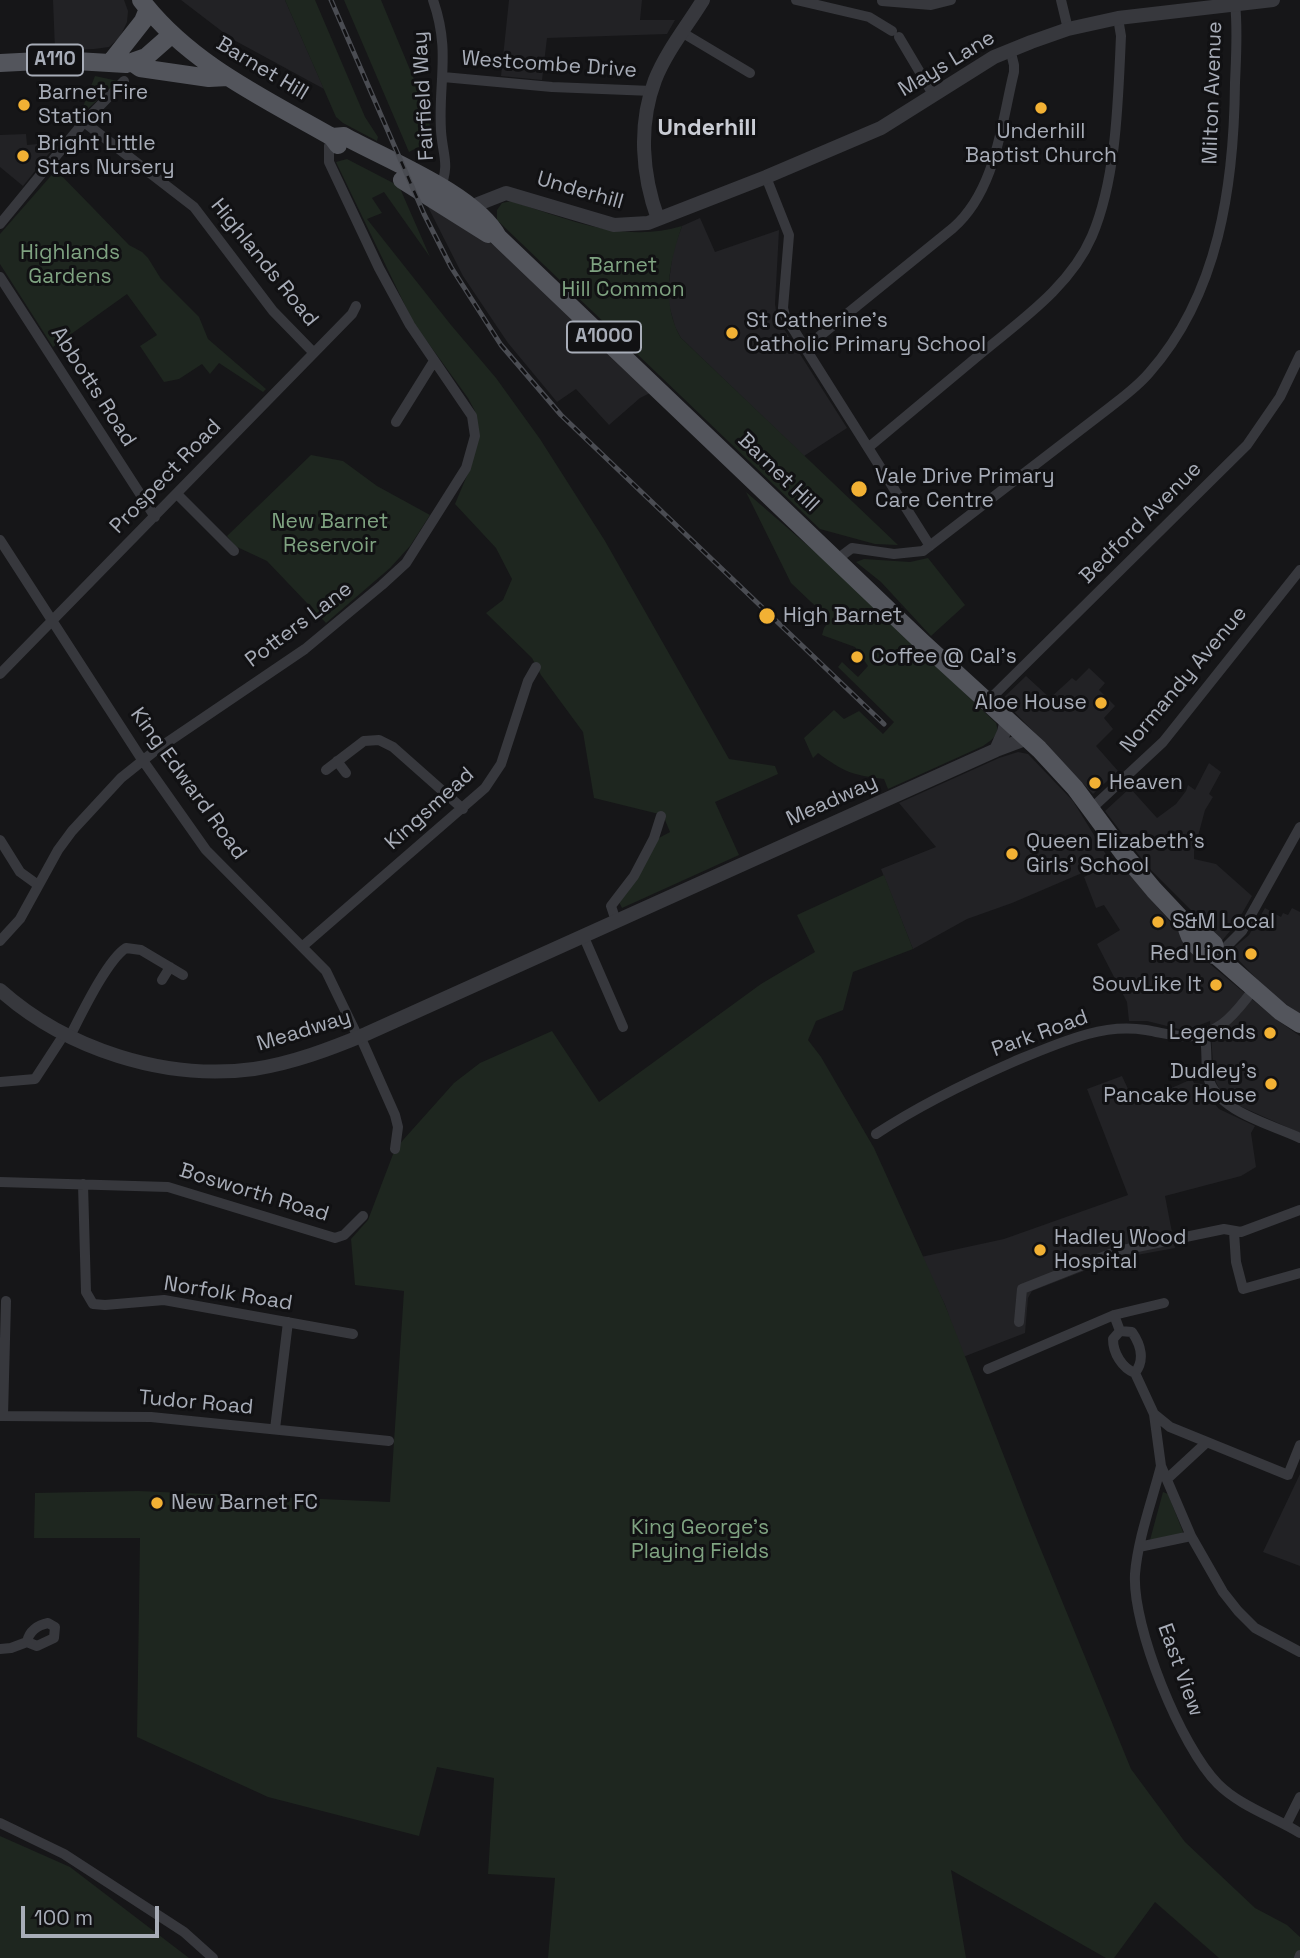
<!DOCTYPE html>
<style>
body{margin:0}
#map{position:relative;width:1300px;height:1958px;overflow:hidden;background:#161618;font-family:"Space Grotesk",sans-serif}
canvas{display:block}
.scale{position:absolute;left:21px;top:1906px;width:138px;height:32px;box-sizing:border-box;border:4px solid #a8adb8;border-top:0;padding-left:9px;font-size:21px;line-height:24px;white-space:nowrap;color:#a8adb8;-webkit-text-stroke:5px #111113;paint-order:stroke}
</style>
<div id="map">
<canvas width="1300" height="1958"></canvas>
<div class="scale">100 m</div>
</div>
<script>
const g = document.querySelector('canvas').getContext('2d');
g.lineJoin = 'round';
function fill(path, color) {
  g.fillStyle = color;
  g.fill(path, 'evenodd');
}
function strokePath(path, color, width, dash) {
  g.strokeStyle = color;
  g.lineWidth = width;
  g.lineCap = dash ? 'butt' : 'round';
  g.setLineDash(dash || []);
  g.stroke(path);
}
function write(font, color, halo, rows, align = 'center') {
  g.font = font + ' "Space Grotesk",sans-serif';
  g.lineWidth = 6;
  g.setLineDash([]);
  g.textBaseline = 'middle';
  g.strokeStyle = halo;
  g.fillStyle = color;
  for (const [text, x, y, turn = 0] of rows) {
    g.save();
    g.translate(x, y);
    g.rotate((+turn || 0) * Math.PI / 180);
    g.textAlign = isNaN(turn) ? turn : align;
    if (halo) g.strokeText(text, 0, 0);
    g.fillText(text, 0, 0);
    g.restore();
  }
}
fill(new Path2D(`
 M53,0H124L128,11L127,22L120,37L109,47L94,49L55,50Z
 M181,0H285L324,89L232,39Z
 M509,0H642L640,20H675L667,34L547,38L542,80L501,76Z
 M26,134L27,145L50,143L55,146L23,186L0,167V135Z
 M424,199L504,252L652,392L640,398L609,425L576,389L557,402L508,343L463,276Z
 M700,218L715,252L779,230L775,304L777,318L847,428L804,456L681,338L675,327L667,298L673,250L682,226Z
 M1089,668L1105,683L1099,690L1115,706L1104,718L1113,729L1096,746L1118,771L1093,794L1002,699L1026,676L1050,698L1072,678L1076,681Z
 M1018,752L1028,754L1073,801L1110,861L1012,903L967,919L913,949L881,869L936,847L899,803L999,758Z
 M1209,763L1221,772L1209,794L1213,797L1205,810L1194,851V859L1216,864L1252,896L1236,924L1220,943L1208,927L1148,867L1105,811L1130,788L1157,818L1176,804L1186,791L1188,785L1195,790Z
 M1118,861L1198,954L1277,1020L1300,1036V1133L1233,1103L1221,1092L1214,1078L1210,1021L1192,1028L1179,1029L1147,1021H1129L1127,1002L1097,944L1120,930L1104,905L1096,908L1084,877Z
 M1265,908L1281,917L1283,913L1288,915L1292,908L1300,912V1014L1270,993L1230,951L1249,935Z
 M1122,1076L1135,1104L1192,1079L1194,1083L1203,1084L1209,1097L1219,1109L1255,1126L1251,1133L1256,1167L1241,1176L1165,1196L1175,1248L1115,1259L1032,1291L1028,1298L1025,1333L963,1357L945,1305L921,1257L1004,1239L1128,1195L1087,1089Z
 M1300,1474V1566L1263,1552Z`), '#222225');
fill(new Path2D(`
 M285,0H315L365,117L378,137L377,141L343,123L336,117Z
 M344,0H381L428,113L432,140L409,152Z
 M95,76L118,81L79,117Z
 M347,159L399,186L430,257L384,192L372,198L382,213L367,219L451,325L496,378L540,439L605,541L729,759L775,766L778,774L715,802L739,855L622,908L619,902L657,839L670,832L663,815L594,798L583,732L541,675L532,658L486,613L503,600L512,579L496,548L455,504L471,466L475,411L468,398L413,322L336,162Z
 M56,170L129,245L142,252L148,258L161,279L199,317L208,339L266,389L263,392L219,363L210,374L202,364L179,379L164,382L140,346L157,335L127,294L53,347L0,264V234Z
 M511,201C567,219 624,244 682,226C669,263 661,303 681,338L898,545L875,544L820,529L497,220V210L502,203Z
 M311,455L343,461L377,486L430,515L410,546L390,568L326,623L267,561L235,546L227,536Z
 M746,492L828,563L996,723C1000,735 993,739 983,746L888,789L884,779C852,775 844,772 818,753L813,758L804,738L834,710L844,719L859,711L883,734L894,722L838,667L842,662L858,677L868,666L855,647L822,635L824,628L830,620L791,583Z
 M928,558L965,605L931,636L881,582L856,562L864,559L910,562Z
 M884,875L913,949L853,972L843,1010L816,1021L808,1040L821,1057L874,1148L945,1305L1030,1523L1131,1769L1185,1842L1255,1908L1287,1925L1300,1937V1958H1219L1155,1902L1114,1958H1106L951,1870L966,1958H548L555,1878L488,1874L494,1778L437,1767L419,1836L268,1797L137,1737L140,1538H34L35,1493L138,1491L390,1502L404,1291L355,1285L351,1239L368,1220L395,1149L454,1083L480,1063L552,1031L599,1102L761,984L815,952L797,915Z
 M1163,1492L1168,1494L1183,1532L1180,1535L1150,1540Z
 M0,1836L70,1867L189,1958H0Z`), '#1e261f');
strokePath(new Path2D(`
 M433,0C451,51 438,82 441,131C443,158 450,162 440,190
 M796,0L869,17L892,31
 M1061,0L1068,29
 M882,1L931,5L951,0
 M683,33L750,73
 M899,37L934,96
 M443,77L552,87L652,91
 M84,122L194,207L273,311L313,352
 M766,177L789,235L783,308L785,316L930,546
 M0,224L84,122L124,81
 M0,277L155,517
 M805,348L953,228C996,190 1001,125 1014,72V65L1010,49
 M396,422L434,361
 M869,447C907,415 946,383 984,351C1024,318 1071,285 1092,236C1117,177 1118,99 1121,36L1118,18
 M177,494L234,551
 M0,540L139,755L206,850L326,971L358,1037
 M836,560L852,548L894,554L923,551L1109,408C1123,397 1137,387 1149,373C1219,294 1234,185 1235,83C1236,57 1238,30 1235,3
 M0,674L352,314L356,306
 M987,702L1247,445L1280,397L1300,355
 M337,761L346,773
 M326,770L364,741L379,740L393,747L463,809
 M1091,809L1163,742L1300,570
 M0,840L20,872L38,885
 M616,921L611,906L634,876L654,838L661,816
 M583,935L623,1027
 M0,941L20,919L58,850L72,831L121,778L156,750L305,649L382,585L406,563L466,468L475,436L472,416L410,325L379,268L329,162V146L332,137
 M303,946L485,788L501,764L528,681L536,667
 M1217,956L1242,931L1300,827
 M162,980L170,967
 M1204,1033C1208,1047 1205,1062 1208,1077C1217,1112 1271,1124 1300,1138
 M70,1036C81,1015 107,960 126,948L141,950L183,975
 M360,1036L395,1115L398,1127L395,1149
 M0,1082L35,1079L65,1033
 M876,1134C920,1105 965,1083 1013,1062C1037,1052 1062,1041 1088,1034C1106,1029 1127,1027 1146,1030C1176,1035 1193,1044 1222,1024C1235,1015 1244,1001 1254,989
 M0,1182L168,1187L335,1238L344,1235L363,1216
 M83,1184L86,1292L93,1304L105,1305L164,1300L353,1334
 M1234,1232L1236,1262L1243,1289L1300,1273
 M1114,1315L1120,1331L1132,1332C1141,1345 1145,1360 1135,1373L1154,1414L1161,1466L1191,1536L1223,1592L1238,1611L1255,1628L1300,1652
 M1019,1322L1022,1289L1118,1251L1224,1229L1241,1232L1300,1210
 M1120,1331L1113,1339C1113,1353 1122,1368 1135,1373
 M988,1369L1114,1315L1164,1303
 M1154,1414L1170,1427L1288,1475L1300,1445
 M0,1416L151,1417L389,1441
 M3,1416L6,1301
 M275,1429L288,1322
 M1161,1466C1152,1501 1138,1538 1135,1574C1132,1627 1181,1747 1218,1784C1240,1806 1274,1817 1300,1833
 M1167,1479L1207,1442
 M1139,1547L1191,1536
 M0,1649L11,1648L27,1642L37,1646L54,1638L55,1627L48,1623C38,1625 29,1631 27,1642
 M0,1823L64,1854L184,1932L213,1958
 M1286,1825L1300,1797
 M1299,1958L1300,1955`), '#37383d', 10);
strokePath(new Path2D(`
 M473,219L474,210L478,204L506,193L614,225L648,223L766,177L881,128L994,57L1031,42L1068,29L1118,18L1273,0
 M658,219C642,175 638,125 655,80C666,52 687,26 703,0
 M996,750L1004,732L1007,719
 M0,990C66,1049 165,1081 254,1069C293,1063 330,1049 366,1034L996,750L1028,738`), '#37383d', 14);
strokePath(new Path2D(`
 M141,0C190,64 264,98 332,137L338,145
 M0,63L59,60L126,64L146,57L171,35
 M110,63L143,21L148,9
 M133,63L140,68L209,78L228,77
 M332,137L344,136C387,160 475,194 498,237L922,642L1039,749L1075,788L1123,853L1154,890L1186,924L1197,928L1214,944L1217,956
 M402,180L488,234
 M1186,924C1189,942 1200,952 1217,956L1281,1012L1300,1024`), '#53555c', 18);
const rail = new Path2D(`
 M331,0L424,214L451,267L501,345L561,415L884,724`);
strokePath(rail, '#4a4c52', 5);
strokePath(rail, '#111113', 2.5, [8]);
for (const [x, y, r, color] of [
 [24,105,7,"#f2b134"],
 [1041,108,7,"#f2b134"],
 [23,156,7,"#f2b134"],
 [732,333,7,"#f2b134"],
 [859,489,9,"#f2b134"],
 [767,616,9,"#f2b134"],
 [857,657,7,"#f2b134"],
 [1101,703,7,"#f2b134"],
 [1095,783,7,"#f2b134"],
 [1012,854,7,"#f2b134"],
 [1158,922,7,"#f2b134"],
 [1251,954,7,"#f2b134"],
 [1216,985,7,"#f2b134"],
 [1270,1033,7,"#f2b134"],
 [1271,1084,7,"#f2b134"],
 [1040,1250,7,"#f2b134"],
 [157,1503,7,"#f2b134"]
]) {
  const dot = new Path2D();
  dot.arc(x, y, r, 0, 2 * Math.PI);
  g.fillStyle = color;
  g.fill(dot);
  strokePath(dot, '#111113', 2.5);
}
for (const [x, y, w] of [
 [55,60,56],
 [604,337,74]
]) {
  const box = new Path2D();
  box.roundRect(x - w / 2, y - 15.5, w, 31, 5);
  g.fillStyle = '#111113';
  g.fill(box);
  strokePath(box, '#a8adb8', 2);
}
write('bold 19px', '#a8adb8', null, [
 ["A110",55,60],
 ["A1000",604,337]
]);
write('21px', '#a8adb8', '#111113', [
 ["Mays Lane",947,64,-31],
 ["Westcombe Drive",549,65,4],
 ["Barnet Hill",262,69,31],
 ["Milton Avenue",1213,93,-88],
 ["Fairfield Way",424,96,-93],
 ["Underhill",580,191,16],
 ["Highlands Road",264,263,51],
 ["Abbotts Road",93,387,57],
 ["Barnet Hill",778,473,44],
 ["Prospect Road",166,477,-46],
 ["Bedford Avenue",1141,523,-45],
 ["Potters Lane",299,625,-37],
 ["Normandy Avenue",1184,680,-50],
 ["King Edward Road",188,784,54],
 ["Meadway",832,801,-24],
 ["Kingsmead",430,809,-42],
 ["Meadway",304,1031,-17],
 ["Park Road",1040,1034,-20],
 ["Bosworth Road",254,1193,17],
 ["Norfolk Road",228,1294,9],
 ["Tudor Road",196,1403,5],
 ["East View",1180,1670,70]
]);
write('21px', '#a8adb8', '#111113', [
 ["Barnet Fire",38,93],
 ["Station",38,117],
 ["Underhill",1041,132,"center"],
 ["Baptist Church",1041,156,"center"],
 ["Bright Little",37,144],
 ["Stars Nursery",37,168],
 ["St Catherine's",746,321],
 ["Catholic Primary School",746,345],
 ["Vale Drive Primary",875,477],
 ["Care Centre",875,501],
 ["High Barnet",783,616],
 ["Coffee @ Cal's",871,657],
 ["Aloe House",1087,703,"right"],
 ["Heaven",1109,783],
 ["Queen Elizabeth's",1026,842],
 ["Girls' School",1026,866],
 ["S&M Local",1172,922],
 ["Red Lion",1237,954,"right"],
 ["SouvLike It",1202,985,"right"],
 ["Legends",1256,1033,"right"],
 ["Dudley's",1257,1072,"right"],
 ["Pancake House",1257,1096,"right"],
 ["Hadley Wood",1054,1238],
 ["Hospital",1054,1262],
 ["New Barnet FC",171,1503]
], 'left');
write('21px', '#7fa381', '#111113', [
 ["Highlands",70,253],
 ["Gardens",70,277],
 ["Barnet",623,266],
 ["Hill Common",623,290],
 ["New Barnet",330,522],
 ["Reservoir",330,546],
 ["King George's",700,1528],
 ["Playing Fields",700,1552]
]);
write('bold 23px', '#c9ccd4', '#111113', [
 ["Underhill",707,129]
]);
</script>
